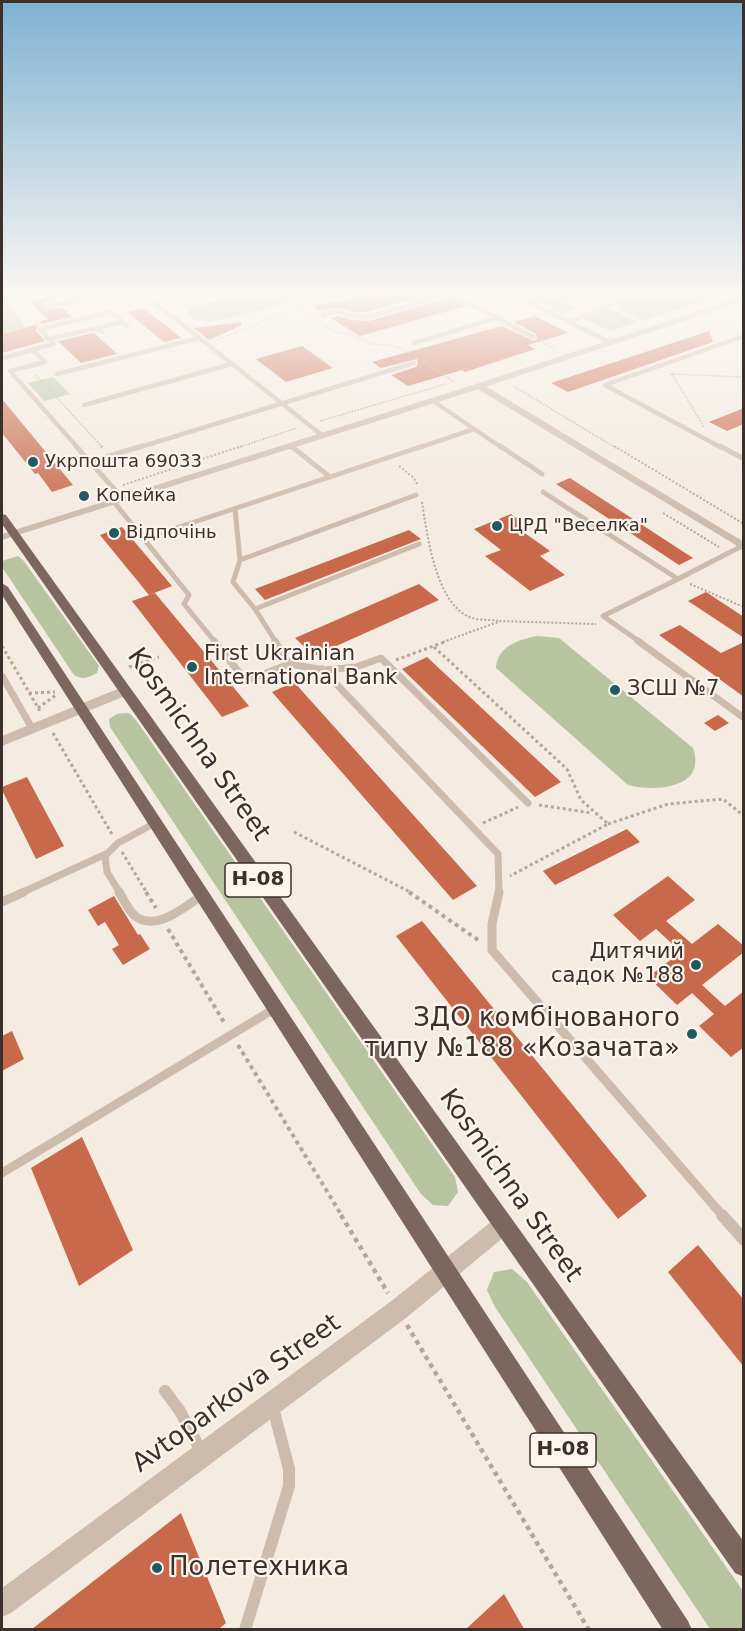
<!DOCTYPE html>
<meta charset="utf-8">
<style>
body{margin:0}
#map{position:relative;width:745px;height:1631px;overflow:hidden;background:#f4ebe1;font-family:"DejaVu Sans",sans-serif}
canvas{display:block}
.frame{position:absolute;inset:0;border:3px solid #3b302b;pointer-events:none}
</style>
<div id="map">
<canvas width="745" height="1631"></canvas>
<div class="frame"></div>
</div>
<script>
const g = document.querySelector('canvas').getContext('2d');
g.lineJoin = 'round';
function fill(path, color) {
  g.fillStyle = color;
  g.fill(path, 'evenodd');
}
function strokePath(path, color, width, dash) {
  g.strokeStyle = color;
  g.lineWidth = width;
  g.lineCap = dash ? 'butt' : 'round';
  g.setLineDash(dash || []);
  g.stroke(path);
}
function write(font, color, halo, rows, align = 'center') {
  g.font = font + ' "DejaVu Sans",sans-serif';
  g.lineWidth = 4.5;
  g.setLineDash([]);
  g.textBaseline = 'middle';
  g.strokeStyle = halo;
  g.fillStyle = color;
  for (const [text, x, y, turn = 0] of rows) {
    g.save();
    g.translate(x, y);
    g.rotate((+turn || 0) * Math.PI / 180);
    g.textAlign = isNaN(turn) ? turn : align;
    if (halo) g.strokeText(text, 0, 0);
    g.fillText(text, 0, 0);
    g.restore();
  }
}
fill(new Path2D(`
 M2,295H4L25,327L2,334Z
 M238,295H298V296L291,301C268,307 204,332 187,315L190,309L195,306Z
 M527,295H585L563,301L577,309L563,314Z
 M641,295H701L710,299L645,320L617,308L620,302Z
 M610,309L637,322L610,331L582,318Z
 M53,377L70,394L44,401L28,383Z
 M18,556L23,560L99,666L97,673C88,678 83,680 74,675L2,567V561Z
 M538,636L559,638L693,748C707,789 655,792 628,785L496,668C497,646 520,639 538,636Z
 M129,713L136,720L455,1177L458,1192L448,1206L433,1205L421,1194L110,727L109,719L117,714Z
 M512,1269L527,1282L743,1591V1629H710L495,1307L487,1290L494,1272Z`), '#b8c4a0');
fill(new Path2D(`
 M367,295H426L367,312H353L338,307L320,311L312,306L335,301L337,303Z
 M447,295L466,306L360,336L331,318L338,316L351,320L369,321L444,299Z
 M51,296L56,300L44,303V310L63,308L72,317L37,325L36,331L45,341L2,353V334L42,323L40,321L48,319L29,301Z
 M144,308L181,338L164,342L127,312Z
 M535,316L568,333L528,345L535,349L465,372L462,370L408,386L391,375L416,367L418,363L417,359L381,368L372,362L502,326L534,341L537,339L536,334L514,322Z
 M241,322L242,325L209,340L194,328Z
 M709,331L713,342L568,392L551,383Z
 M94,333L117,354L81,363L58,341Z
 M302,346L333,368L286,382L256,359Z
 M2,399L73,485L52,492L38,473L35,474L2,433Z
 M744,408V424L727,431L709,422Z
 M570,478L693,558L679,565L556,484Z
 M511,514L527,526L519,529L550,551L540,556L565,575L530,591L485,556L501,550L474,529Z
 M122,527L172,586L149,595L100,535Z
 M409,530L421,539L265,600L255,589Z
 M419,584L439,600L314,656L295,638Z
 M706,592L744,617V638L688,601Z
 M155,593L249,706L222,717L132,601Z
 M680,625L721,653L744,642V697L659,635Z
 M427,657L561,782L535,797L402,669Z
 M294,682L477,886L453,900L272,692Z
 M718,715L729,723L715,731L704,723Z
 M27,777L64,846L36,859L2,790V787Z
 M627,829L640,842L555,885L543,871Z
 M668,876L695,900L666,921L692,944L718,924L744,946V952L702,985L725,1006L744,991V1047L731,1057L699,1026L714,1014L692,993L677,1005L648,977L681,952L656,929L640,941L613,915Z
 M114,896L138,935L140,934L150,949L123,965L112,949L119,945L105,922L98,926L88,910Z
 M422,921L647,1196L618,1219L396,936Z
 M12,1031L24,1059L2,1071V1036Z
 M82,1137L133,1250L79,1286L31,1168Z
 M698,1245L744,1300V1367L668,1272Z
 M181,1513L226,1623L219,1629H32Z
 M504,1594L524,1629H466Z`), '#c8694b');
strokePath(new Path2D(`
 M335,295L343,301
 M297,309L314,318
 M623,311L643,321
 M350,324L348,332L371,344L395,346L409,353
 M324,325L339,333L352,335
 M217,340L327,295
 M540,341L555,349
 M423,361L454,382
 M670,374L744,377
 M672,374L704,427
 M36,375L103,448
 M515,387L616,448
 M320,421L446,384
 M237,448L297,428`), '#b9a596', 1.5, [1.5, 1.5]);
strokePath(new Path2D(`
 M101,446L103,448
 M614,446L744,524
 M399,466L414,478L417,484
 M123,485L242,446
 M422,502C427,534 435,599 467,616C476,621 489,619 499,621
 M663,513L719,547
 M690,584L744,607
 M443,642L501,621L596,624`), '#b9a596', 2, [2, 2]);
strokePath(new Path2D(`
 M2,646L40,711
 M434,647L567,769L581,800L608,824L510,876
 M396,660L447,641
 M129,667L159,657
 M29,693L55,692
 M38,708L56,695
 M53,733L113,836
 M539,805L592,813
 M483,823L518,807
 M608,824L668,804L723,799L744,816
 M294,832L412,893
 M122,852L147,893`), '#b9a596', 3, [3, 3]);
strokePath(new Path2D(`
 M146,892L156,908
 M409,892L481,942
 M168,929L225,1024
 M238,1045L342,1216`), '#b9a596', 4, [4, 4]);
strokePath(new Path2D(`
 M341,1215L388,1293
 M407,1325L589,1630`), '#b9a596', 4.5, [4.5, 4.5]);
strokePath(new Path2D(`
 M145,295L323,436
 M454,295L533,337
 M516,295L609,342
 M701,295L723,303
 M13,299L25,295
 M47,307L99,295
 M323,315L338,311L352,316L368,317L443,295
 M569,322L635,295
 M97,328L49,339L40,329L111,312L127,326
 M102,332L97,328L122,322
 M414,343L497,318
 M31,350L54,344L49,339
 M2,358L33,350L45,362L10,371L78,448
 M57,374L199,338
 M433,401L502,448
 M84,405L232,364
 M291,446L293,448
 M137,448L414,363
 M418,448L474,429
 M722,448L605,385L744,336`), '#cdbbac', 4.5);
strokePath(new Path2D(`
 M76,446L123,499
 M291,446L330,477
 M500,446L542,474
 M720,446L744,459
 M90,462L142,446
 M543,492L678,579L742,546
 M114,502L189,595L184,604L215,642
 M235,509L240,560L416,495
 M143,539L423,446
 M240,560L233,582L255,609L419,544
 M255,609L276,642
 M640,642L603,616L678,579`), '#cdbbac', 5);
strokePath(new Path2D(`
 M214,641L246,681L289,664L325,670L356,667L381,658L528,803
 M275,641L289,664
 M638,641L744,718
 M322,669L498,854L499,893
 M2,676L32,728
 M21,893L108,853
 M120,893L107,872L105,856L118,843L155,823`), '#cdbbac', 7);
strokePath(new Path2D(`
 M119,892C124,900 128,910 135,916C156,932 183,908 200,897
 M499,892L492,924V950L723,1216
 M2,902L24,892
 M2,1173L274,1009`), '#cdbbac', 9);
strokePath(new Path2D(`
 M722,1215L744,1240
 M165,1391L180,1411L201,1451
 M245,1630L289,1486V1469L273,1408`), '#cdbbac', 12);
fill(new Path2D(`
 M476,384H482L744,542V550L476,388Z
 M125,686L132,691L130,694L2,746V736Z
 M503,1215L510,1218L513,1225L510,1232L406,1318L11,1613L2,1617V1588L390,1302L496,1218Z`), '#cdbbac');
fill(new Path2D(`
 M744,296V301L482,388L2,540V534L476,384Z`), '#cdbbac');
fill(new Path2D(`
 M2,514L6,515L744,1542V1577L735,1573L2,524Z
 M2,583L8,587L688,1621L692,1630H663L2,595Z`), '#7d675c');
const sky = g.createLinearGradient(0, 0, 0, 524);
sky.addColorStop(0, '#7eb2d2');
sky.addColorStop(0.56, '#faf6f2');
sky.addColorStop(1, '#faf6f200');
g.fillStyle = sky;
g.fillRect(0, 0, 745, 524);
for (const [x, y, r, color] of [
 [33,462,6,"#1f5a5e"],
 [84,496,6,"#1f5a5e"],
 [497,526,6,"#1f5a5e"],
 [114,533,6,"#1f5a5e"],
 [192,667,6,"#1f5a5e"],
 [615,690,6,"#1f5a5e"],
 [696,965,6,"#1f5a5e"],
 [692,1034,6,"#1f5a5e"],
 [157,1568,6,"#1f5a5e"]
]) {
  const dot = new Path2D();
  dot.arc(x, y, r, 0, 2 * Math.PI);
  g.fillStyle = color;
  g.fill(dot);
  strokePath(dot, '#fbf5ee', 2);
}
write('18px', '#3b302b', '#fbf5ee', [
 ["Укрпошта 69033",45,462],
 ["Копейка",96,496],
 ["ЦРД \"Веселка\"",509,526],
 ["Відпочінь",126,533]
], 'left');
for (const [x, y, w] of [
 [258,880,66],
 [563,1450,66]
]) {
  const box = new Path2D();
  box.roundRect(x - w / 2, y - 17, w, 34, 4.5);
  g.fillStyle = '#fbf5ee';
  g.fill(box);
  strokePath(box, '#3b302b', 1.5);
}
write('bold 20px', '#3b302b', null, [
 ["Н-08",258,880],
 ["Н-08",563,1450]
]);
write('21px', '#3b302b', '#fbf5ee', [
 ["First Ukrainian",204,655],
 ["International Bank",204,679],
 ["ЗСШ №7",627,690],
 ["Дитячий",684,953,"right"],
 ["садок №188",684,977,"right"]
], 'left');
write('26px', '#3b302b', '#fbf5ee', [
 ["Kosmichna Street",198,745,55],
 ["Kosmichna Street",510,1186,55],
 ["Avtoparkova Street",237,1394,-36]
]);
write('26px', '#3b302b', '#fbf5ee', [
 ["ЗДО комбінованого",680,1019],
 ["типу №188 «Козачата»",680,1049],
 ["Полетехника",169,1568,"left"]
], 'right');
</script>
